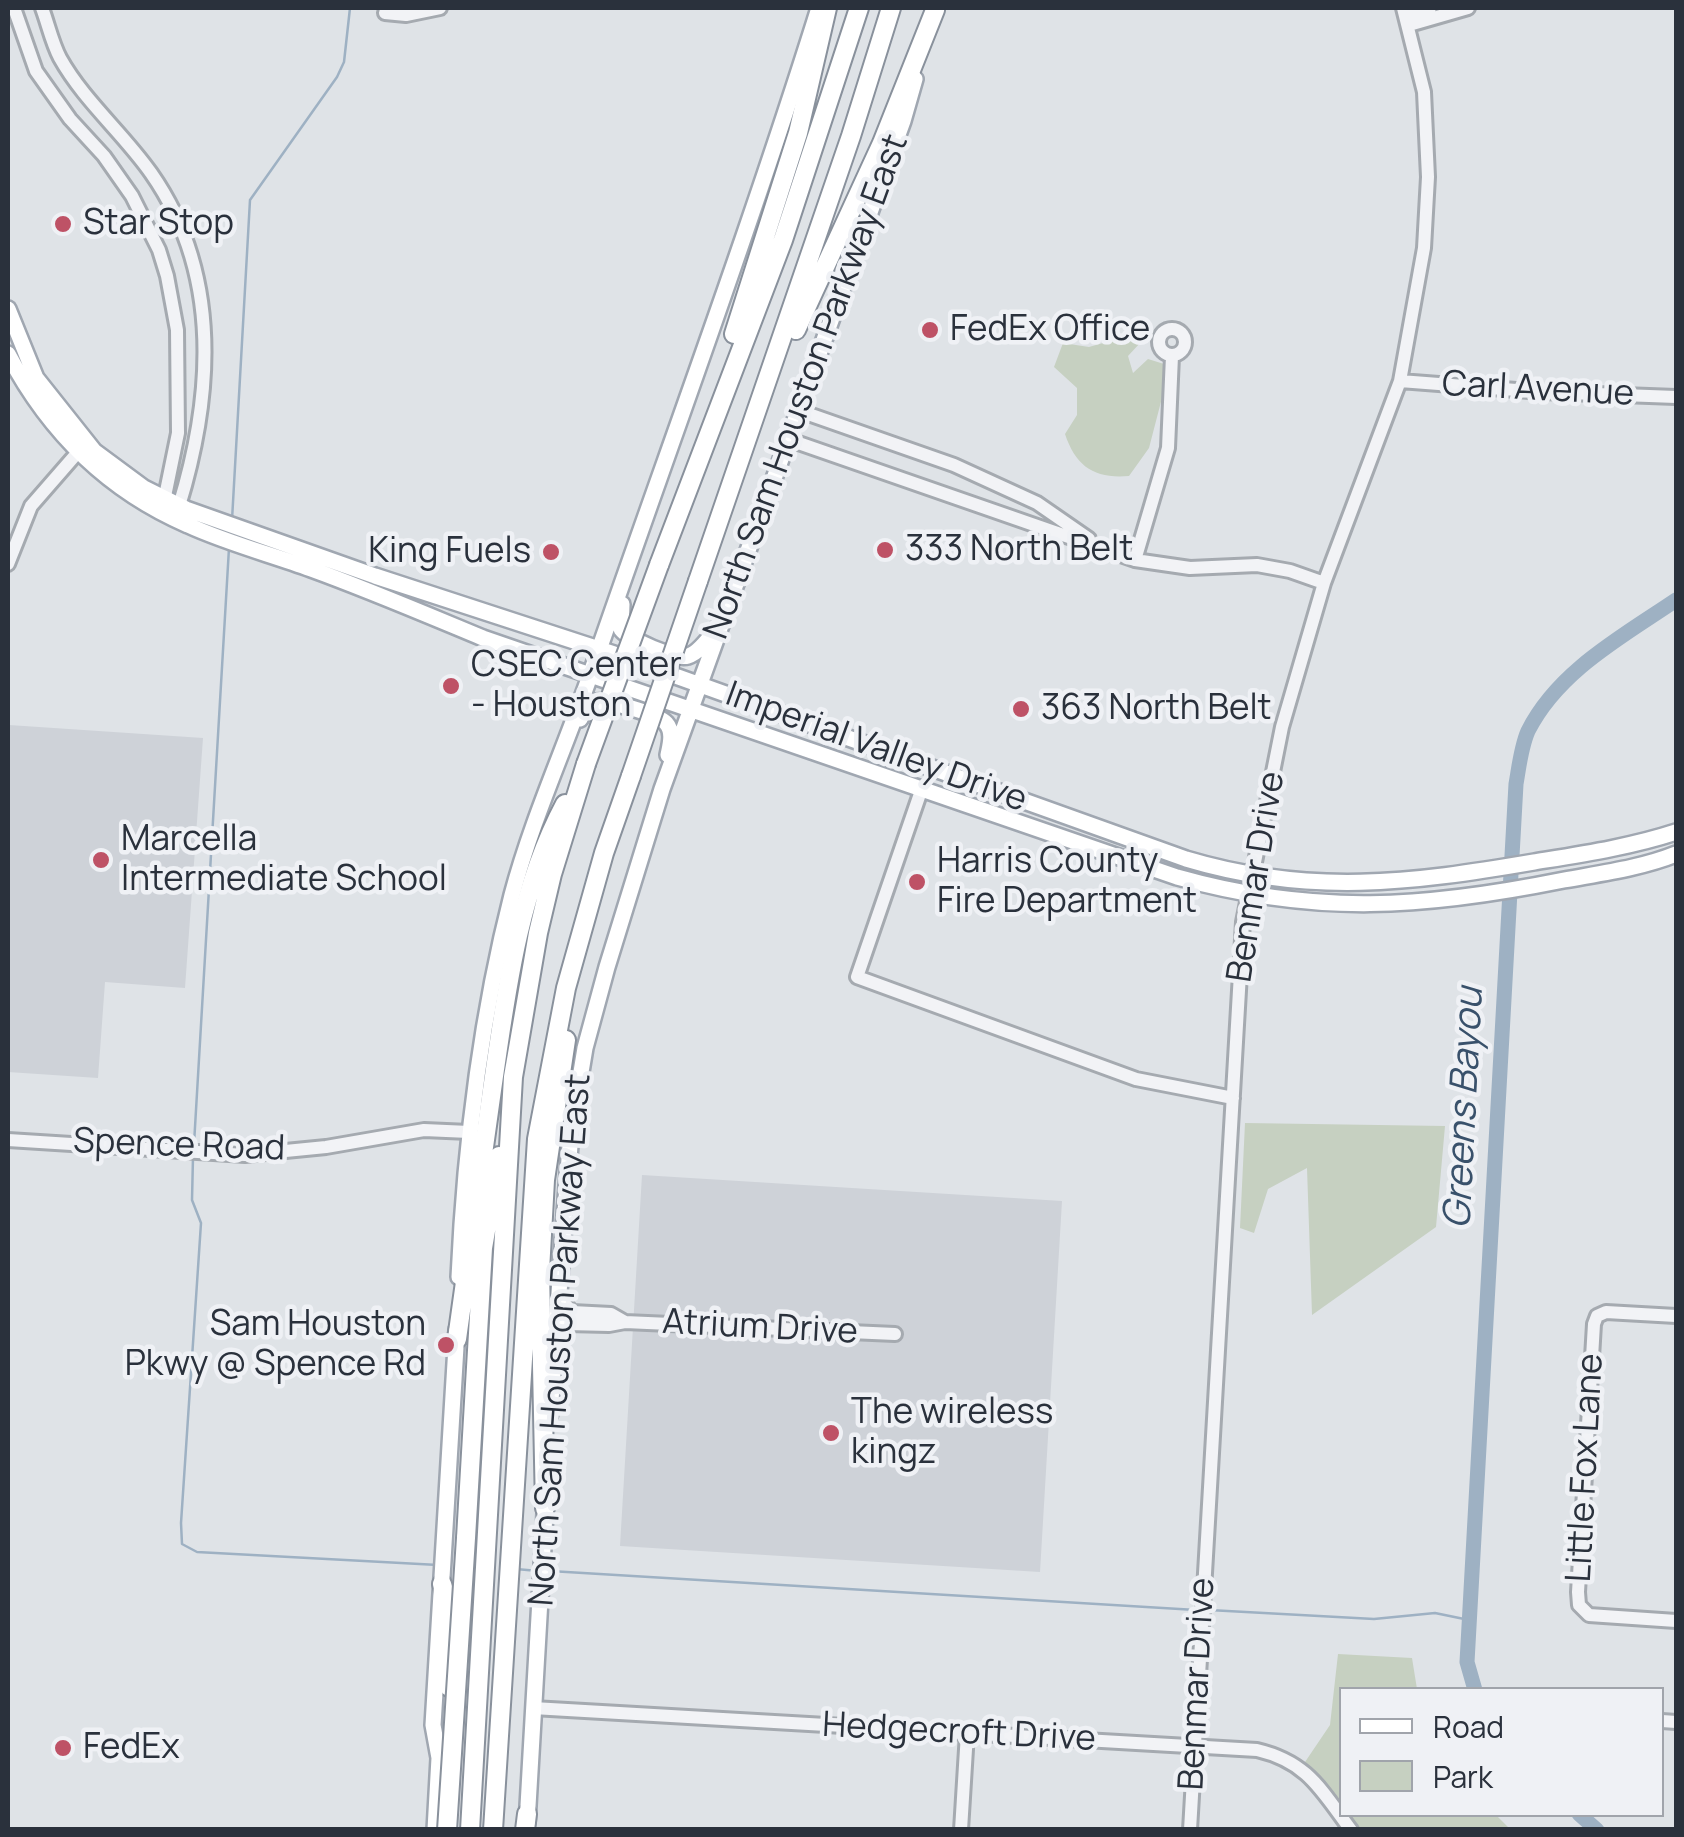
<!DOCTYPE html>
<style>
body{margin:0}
#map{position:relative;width:1684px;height:1837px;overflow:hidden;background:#dfe3e7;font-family:Manrope,sans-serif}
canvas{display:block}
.frame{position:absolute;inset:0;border:10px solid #2a313c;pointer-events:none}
.legend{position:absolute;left:1339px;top:1687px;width:325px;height:130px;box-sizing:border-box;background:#eff1f5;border:2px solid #a0a4ab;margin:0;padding:12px 18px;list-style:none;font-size:30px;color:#2a313c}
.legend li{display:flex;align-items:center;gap:20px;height:50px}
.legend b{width:50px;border:2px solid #a0a4ab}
</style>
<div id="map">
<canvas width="1684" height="1837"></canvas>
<div class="frame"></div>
<ul class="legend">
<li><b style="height:12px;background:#fff"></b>Road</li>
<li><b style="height:28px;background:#c6d0c1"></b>Park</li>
</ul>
</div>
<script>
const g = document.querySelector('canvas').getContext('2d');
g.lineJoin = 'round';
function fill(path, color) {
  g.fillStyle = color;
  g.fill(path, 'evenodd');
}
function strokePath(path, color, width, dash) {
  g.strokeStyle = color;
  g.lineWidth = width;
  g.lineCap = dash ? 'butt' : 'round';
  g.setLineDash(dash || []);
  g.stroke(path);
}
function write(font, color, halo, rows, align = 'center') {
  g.font = font + ' Manrope,sans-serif';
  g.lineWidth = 9;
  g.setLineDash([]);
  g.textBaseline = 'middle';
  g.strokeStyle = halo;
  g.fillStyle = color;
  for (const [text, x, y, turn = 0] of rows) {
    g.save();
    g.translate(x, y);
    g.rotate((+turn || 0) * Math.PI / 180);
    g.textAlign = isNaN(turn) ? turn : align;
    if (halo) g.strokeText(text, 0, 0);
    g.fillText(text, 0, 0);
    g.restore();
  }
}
fill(new Path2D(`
 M9,725L203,738L185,988L105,982L98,1078L8,1072Z
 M642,1175L1062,1201L1040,1572L620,1546Z`), '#ced2d8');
fill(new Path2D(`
 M1117,339L1141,342L1128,356L1133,373L1148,359L1164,364L1163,394L1149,448L1129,476C1095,479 1076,467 1065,434L1077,415V388L1054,367L1063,343L1089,347Z
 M1245,1123L1445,1126L1436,1227L1312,1315L1307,1168L1268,1189L1254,1233L1240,1228Z
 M1338,1654L1412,1658L1417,1689L1342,1690L1341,1804L1305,1762L1330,1725Z
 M1350,1815H1496L1510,1829H1360Z`), '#c6d0c1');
strokePath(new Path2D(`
 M232,520L250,200L337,77L344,62L350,8
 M194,1144L229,548
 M193,1157L192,1200L201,1223L181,1523L182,1544L197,1552L438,1565
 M516,1569L538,1571
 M550,1571L1196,1610
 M1209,1610L1374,1619L1435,1613L1469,1620`), '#9eb1c3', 2.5);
strokePath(new Path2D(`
 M1475,1690L1467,1662L1516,784C1519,767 1521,747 1528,731C1558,671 1623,636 1676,600
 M1579,1814L1597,1830`), '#9eb1c3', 15);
const minor = new Path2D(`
 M14,8L36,71L70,119L104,156L132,196L159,250L167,276L177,330L178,433L163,506
 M42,8C48,24 52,43 60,58C84,101 123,133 151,173C221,273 213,395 179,506L174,509
 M385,13L406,15L440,8
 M1406,14L1430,8
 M1409,25L1468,8
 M1159 342a13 13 0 1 1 26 0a13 13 0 1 1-26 0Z
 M1400,381L1542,392L1676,397
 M797,410L954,465L1037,503L1089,539
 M787,439L1135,560L1190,568L1257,565L1290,571L1324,583
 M1135,560L1168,448L1172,356
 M8,564L31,506L85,444
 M922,788L857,977L1136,1079L1233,1098
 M8,1140L245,1155L326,1147L424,1130L469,1132
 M558,1296L572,1312L611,1314L625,1322
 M1676,1316L1606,1312L1597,1316L1594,1324L1578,1592L1579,1605L1589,1615L1676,1621
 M556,1337L567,1324L609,1325L625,1322L895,1334
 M533,1708L1257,1750C1308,1762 1321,1790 1351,1830
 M1662,1721L1676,1722
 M961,1830L967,1733
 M1190,1830L1243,922L1282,727L1324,583L1400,381L1424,248L1428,177L1424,92L1403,8`);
const major = new Path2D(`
 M8,309L36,378L94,451L144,488L186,509L375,576L614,654L1186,859C1310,896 1411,883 1534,862C1583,854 1630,847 1676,832
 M8,354C49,432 107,490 188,525C227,543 270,554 311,569C369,590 425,614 483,638L1177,877C1315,916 1425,908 1564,880C1602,873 1641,868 1676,854
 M622,604L621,629C629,640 675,660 688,656C699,653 710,637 717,628
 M580,719C584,712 587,704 596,702C610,700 657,714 666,723C674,732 670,745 668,755
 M459,1277C465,1149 480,1020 512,895C533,816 567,744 593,667C669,447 750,229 819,8
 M550,1414L571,1132L585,1048L607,967L662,789L903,121L915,79
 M527,1823L546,1496
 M435,1830L439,1758L433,1725L457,1330`);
const highway = new Path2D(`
 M796,330L882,143L935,10
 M734,334L798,133L827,8
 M659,565L783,240L859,8
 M698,581L851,136L891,8
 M457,1339C469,1256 480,1173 492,1090C506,993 518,892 565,804
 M545,1508L540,1271L545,1180L566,1040
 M466,1538L483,1248L499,1156
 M442,1584L449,1607V1687
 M470,1830L513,1077L538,933L552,874L586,764
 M493,1830L537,1139L566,988L604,853L631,776
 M525,1830L527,1814`);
strokePath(minor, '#a5aab0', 18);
strokePath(major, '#a0a7b1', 20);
strokePath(highway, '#89919c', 22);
strokePath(minor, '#f2f3f6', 12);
strokePath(major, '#fff', 15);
strokePath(highway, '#fff', 18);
const highwayBridge = new Path2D(`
 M586,764L659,565
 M631,776L698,581
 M447,1830L466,1538`);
strokePath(highwayBridge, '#89919c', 22, []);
strokePath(highwayBridge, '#fff', 18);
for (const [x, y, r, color] of [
 [63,224,10,"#be5266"],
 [930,330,10,"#be5266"],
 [885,550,10,"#be5266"],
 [551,552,10,"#be5266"],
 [451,686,10,"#be5266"],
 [1021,709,10,"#be5266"],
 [101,860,10,"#be5266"],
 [917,882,10,"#be5266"],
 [446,1345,10,"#be5266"],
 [831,1433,10,"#be5266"],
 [63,1748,10,"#be5266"]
]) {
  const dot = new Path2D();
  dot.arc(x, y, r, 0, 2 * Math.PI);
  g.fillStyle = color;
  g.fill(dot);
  strokePath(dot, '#eff1f5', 4);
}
write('35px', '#2a313c', '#eff1f5', [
 ["Star Stop",83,224],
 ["FedEx Office",950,330],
 ["333 North Belt",905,550],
 ["King Fuels",531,552,"right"],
 ["CSEC Center",471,666],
 ["- Houston",471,706],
 ["363 North Belt",1041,709],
 ["Marcella",121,840],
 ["Intermediate School",121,880],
 ["Harris County",937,862],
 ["Fire Department",937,902],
 ["Sam Houston",426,1325,"right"],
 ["Pkwy @ Spence Rd",426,1365,"right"],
 ["The wireless",851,1413],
 ["kingz",851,1453],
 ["FedEx",83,1748]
], 'left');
write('35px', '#2a313c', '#eff1f5', [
 ["North Sam Houston Parkway East",807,387,-70],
 ["Carl Avenue",1538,390,3],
 ["Imperial Valley Drive",876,748,20],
 ["Benmar Drive",1257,877,-81],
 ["Spence Road",179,1146,2],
 ["Atrium Drive",760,1328,3],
 ["North Sam Houston Parkway East",561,1340,-86],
 ["Little Fox Lane",1586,1468,-87],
 ["Benmar Drive",1198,1684,-87],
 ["Hedgecroft Drive",959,1733,3]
]);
write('italic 38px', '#39516b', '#eff1f5', [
 ["Greens Bayou",1465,1108,-87]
]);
</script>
